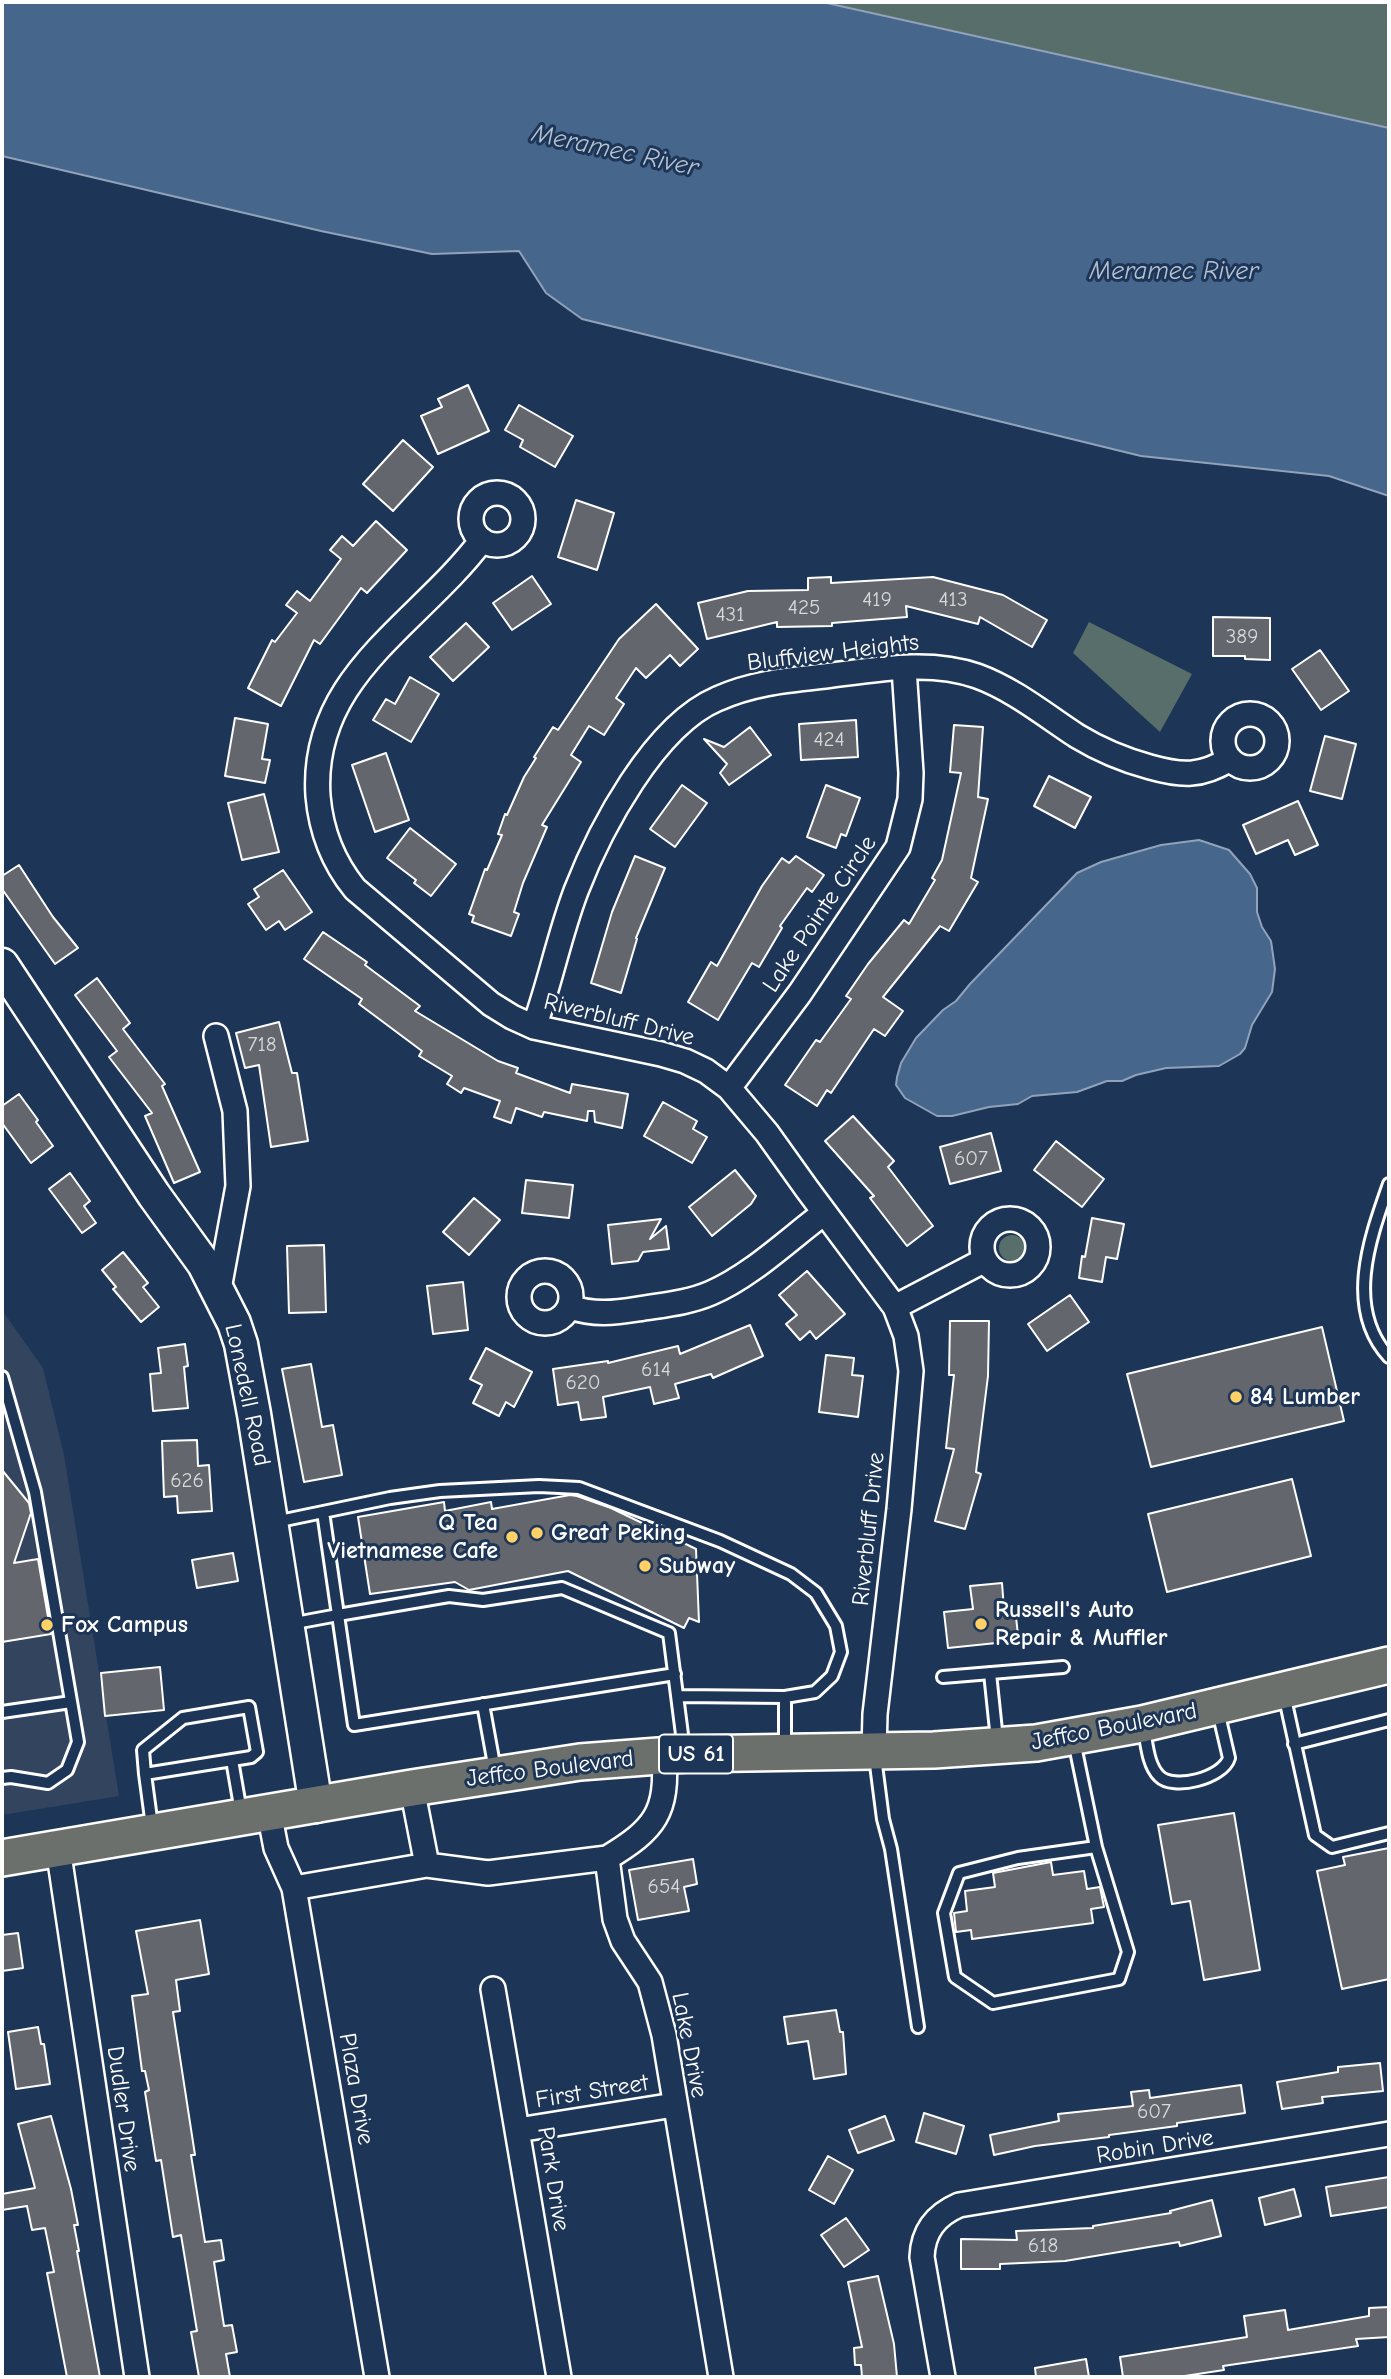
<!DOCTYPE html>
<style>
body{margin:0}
#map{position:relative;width:1391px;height:2379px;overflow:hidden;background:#1d3557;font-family:"Comic Neue",sans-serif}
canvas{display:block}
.frame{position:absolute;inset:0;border:4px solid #fff;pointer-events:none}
</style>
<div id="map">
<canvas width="1391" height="2379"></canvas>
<div class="frame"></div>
</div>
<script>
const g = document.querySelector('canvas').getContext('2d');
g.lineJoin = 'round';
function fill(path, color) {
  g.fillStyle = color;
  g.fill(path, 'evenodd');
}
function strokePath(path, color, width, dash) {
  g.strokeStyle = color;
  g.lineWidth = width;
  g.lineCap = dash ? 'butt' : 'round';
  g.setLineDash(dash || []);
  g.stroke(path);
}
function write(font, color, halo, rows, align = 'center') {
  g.font = font + ' "Comic Neue",sans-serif';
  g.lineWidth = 6;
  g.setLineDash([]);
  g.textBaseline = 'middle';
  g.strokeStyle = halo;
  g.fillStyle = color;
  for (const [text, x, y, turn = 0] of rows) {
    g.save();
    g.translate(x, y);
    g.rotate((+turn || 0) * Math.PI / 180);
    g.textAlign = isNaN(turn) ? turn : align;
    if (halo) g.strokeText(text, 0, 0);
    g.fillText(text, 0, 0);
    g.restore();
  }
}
fill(new Path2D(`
 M2,1310L43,1368L64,1455L119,1796L2,1815Z`), '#32445e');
fill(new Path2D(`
 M822,2H1389V128Z
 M1089,622L1192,674L1160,732L1073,653Z
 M999 1248a13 13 0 1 1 26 0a13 13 0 1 1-26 0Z`), '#586e6a');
const water = new Path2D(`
 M2,2H822L1389,128V496L1329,476L1141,456L582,319L546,293L519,251L432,254L321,231L2,156Z
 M1199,840L1229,850L1250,874L1257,888V912L1262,927L1271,941L1275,969L1272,992L1252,1025L1245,1048L1240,1054L1219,1066L1166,1068L1136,1075L1122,1081H1107L1077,1092L1032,1096L1018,1104L989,1107L952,1116H937L905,1098L896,1085L897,1077L901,1063L916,1038L943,1010L956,1001L970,984L1077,873L1101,862L1161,845Z`);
fill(water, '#47668c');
strokePath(water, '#91a3ba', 2);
const building = new Path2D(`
 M468,385L489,431L438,454L421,416L442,407L438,399Z
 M519,405L573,436L555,467L520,447L523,440L505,430Z
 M403,440L433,467L393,511L363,484Z
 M576,500L614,513L597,570L558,557Z
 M376,521L407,550L367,593L361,588L320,644L314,640L281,706L248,688L272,640L275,642L297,613L286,605L297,591L310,601L341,559L330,550L342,536L353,546Z
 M532,576L551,604L512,630L493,603Z
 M831,577V583L933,577L1003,595L1047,620L1032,647L980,617L978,624L906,606L907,617L832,623V626L777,627V622L707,639L698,603L748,591L808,590V578Z
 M656,604L698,649L680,666L670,655L646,678L636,668L616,698L624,704L604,735L589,726L571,755L581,762L542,825L547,827L523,883L514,912L519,914L511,936L472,922L474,916L469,914L485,869L487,870L502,835L498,834L505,814L507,815L524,777L536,758L534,757L553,727L558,730L619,639Z
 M1213,617L1270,618V660L1245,659V656H1213Z
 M466,623L489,647L453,681L430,657Z
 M1320,650L1349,691L1321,710L1292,669Z
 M410,677L439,694L411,742L373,720L386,699L395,704Z
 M235,718L268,724L262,759L270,760L265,783L225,776Z
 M856,720L858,757L801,760L799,724Z
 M954,725L983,727L978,797L988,799L971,878L978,882L949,931L940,926L883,997L903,1011L885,1036L874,1029L831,1093L827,1090L817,1106L785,1085L816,1040L820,1042L851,999L846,996L868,964L904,920L909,924L935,880L932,878L942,860L961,773L950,772Z
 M750,727L771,755L729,785L720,773L727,764L704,739L724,747Z
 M1325,736L1356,744L1342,799L1310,791Z
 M386,753L409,820L375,832L352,765Z
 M1049,776L1091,797L1075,828L1034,806Z
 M682,785L707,803L675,847L650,829Z
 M826,785L860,798L846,836L841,834L836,848L807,837Z
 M264,794L279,852L242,860L228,803Z
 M1298,801L1318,845L1295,855L1288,840L1256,854L1243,825Z
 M410,828L456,864L431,896L414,883L416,880L387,858Z
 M635,856L665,868L636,938L637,939L621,993L591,983L612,912Z
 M796,856L824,875L812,892L807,888L780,926L782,928L759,967L752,963L718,1020L688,1002L711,962L717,966L762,886L782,858L789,863Z
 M19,865L53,917L78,948L55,964L2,889V876Z
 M283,870L312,912L285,930L279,921L266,930L248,904L259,897L254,889Z
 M323,932L367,962L365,965L420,1006L415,1011L498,1061L518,1068L516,1073L570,1093L572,1084L628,1094L622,1128L595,1122L594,1111H588L587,1121L544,1112L542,1117L516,1108L511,1123L494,1117L500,1101L464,1088L461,1093L447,1084L452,1076L419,1056L422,1051L359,1004L362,999L304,959Z
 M97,978L130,1023L123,1029L165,1084L162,1086L200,1172L174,1183L145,1116L152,1113L109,1057L117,1051L75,995Z
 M279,1022L292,1073H297L308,1141L271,1147L259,1065L245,1068L236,1033Z
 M19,1094L38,1120L36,1122L53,1146L31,1163L2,1123V1106Z
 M663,1102L697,1121L693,1129L707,1137L692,1163L644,1136Z
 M853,1116L894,1161L888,1167L933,1226L907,1246L870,1198L874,1196L825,1141Z
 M991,1133L1001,1171L950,1184L940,1147Z
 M1056,1141L1104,1179L1082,1207L1034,1170Z
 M735,1170L756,1196L751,1204L712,1236L689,1207Z
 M70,1173L90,1201L84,1206L96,1223L82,1233L49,1189Z
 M526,1180L573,1185L569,1218L522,1213Z
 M474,1198L500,1220L469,1255L443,1232Z
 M1092,1218L1124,1224L1117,1259L1106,1257L1102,1282L1079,1278L1082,1256L1085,1257Z
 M661,1219L650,1239L666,1226L669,1249L643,1252L638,1261L612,1264L608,1225Z
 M324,1245L326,1312L289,1313L287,1246Z
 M123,1252L148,1283L143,1287L159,1307L141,1322L113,1289L116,1287L102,1270Z
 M807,1271L845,1314L816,1339L810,1331L800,1340L786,1324L797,1315L779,1295Z
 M463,1282L468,1330L433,1334L427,1286Z
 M1070,1295L1089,1322L1047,1351L1028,1324Z
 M950,1321H989L988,1376L976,1472L981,1474L965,1529L935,1521L954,1449L946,1448L954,1375H949Z
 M750,1325L763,1356L713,1378L711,1374L675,1384L679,1398L654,1404L650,1387L603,1397L606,1417L581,1420L578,1402L558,1405L553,1369L608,1361V1363L678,1346L680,1354Z
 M1322,1327L1344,1421L1151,1467L1127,1374Z
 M185,1344L188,1366L184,1367L188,1408L153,1411L150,1374L161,1373L158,1348Z
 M486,1348L532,1372L514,1407L506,1402L499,1416L473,1403L482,1385L470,1379Z
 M826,1355L854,1358L852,1375L863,1376L858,1417L819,1412Z
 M311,1364L322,1427L333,1425L342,1475L304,1482L282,1369Z
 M197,1440L198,1466L209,1465L212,1511L178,1513L177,1496L164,1497L162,1441Z
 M2,1470L29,1503L31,1513L14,1563L38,1559L51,1634L2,1642Z
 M1292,1479L1311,1556L1167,1592L1148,1514Z
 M570,1495L577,1496L611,1508L696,1549L699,1622L689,1618L684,1628L568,1571L469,1590L455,1582L370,1594L358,1517L444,1502L445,1511L491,1502L492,1509Z
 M233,1553L238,1581L197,1588L192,1560Z
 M1002,1583L1004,1609L1015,1608L1018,1635L1006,1636V1642L948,1648L944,1612L973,1609L970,1586Z
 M160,1667L164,1710L105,1716L101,1673Z
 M1234,1813L1260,1970L1204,1980L1190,1901L1172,1904L1158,1825Z
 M1389,1848V1979L1342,1989L1317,1871L1345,1865L1343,1857Z
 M693,1859L697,1884L684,1887L689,1911L638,1920L629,1870Z
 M1051,1862L1053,1875L1084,1871L1087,1889L1100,1887L1104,1907L1091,1909L1093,1923L972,1939L971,1930L956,1932L954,1913L967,1911L965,1891L995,1887L993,1873Z
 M200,1920L209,1974L176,1980L180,2011L173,2012L195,2155H191L205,2242L221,2240L224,2260L214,2262L224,2326L232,2325L237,2352L226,2354L230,2377H199L191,2332L197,2331L181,2235L173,2237L161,2160L156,2161L145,2092L149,2090L145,2071H142L132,1996L148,1994L136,1931Z
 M18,1933L23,1968L2,1971V1935Z
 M836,2010L840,2032H843L846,2074L814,2079L808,2041L788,2044L784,2017Z
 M38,2027L41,2044H44L50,2084L16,2089L8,2032Z
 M1380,2063L1383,2091L1322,2097L1323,2103L1282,2109L1277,2082L1338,2072V2067Z
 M1241,2085L1245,2113L1177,2123V2126L1109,2135V2137L1035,2146L994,2155L990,2135L1059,2121L1058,2114L1133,2106L1131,2092L1149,2090L1150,2098Z
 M924,2113L964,2126L956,2154L916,2142Z
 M51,2116L71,2189L78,2225H74L79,2251H77L100,2377H67L47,2273L54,2272L45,2228L32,2230L27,2206L2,2210V2194L35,2188L18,2124Z
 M885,2116L894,2140L858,2153L849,2130Z
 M828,2156L853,2170L834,2204L809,2190Z
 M1389,2177V2207L1331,2216L1326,2187Z
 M1294,2189L1301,2216L1265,2225L1259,2198Z
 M1212,2200L1221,2236L1180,2246L1179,2242L1065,2261L1000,2264V2269H961V2239L1017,2240L1016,2231L1093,2228V2226L1171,2213L1170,2211Z
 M846,2218L869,2250L844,2267L821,2235Z
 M878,2276L894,2344L897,2377H862L861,2365H855L854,2348L862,2347L848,2282Z
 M1389,2307V2337L1356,2339L1358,2346L1223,2366L1224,2370L1178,2377H1123L1120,2357L1247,2337L1244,2316L1285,2310L1288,2330L1369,2316V2308Z
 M1086,2359L1089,2377H1036L1035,2368Z`);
fill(building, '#63666d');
strokePath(building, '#fff', 2);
const lane = new Path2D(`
 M1389,1184C1370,1238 1344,1308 1389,1357
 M2,1377L35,1492L78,1742L67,1770L48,1783L11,1777L2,1778
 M323,1512L390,1498L440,1491L539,1486L579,1488L720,1541L791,1574L816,1593L836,1626L841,1652L832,1676L815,1692L785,1697L678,1696
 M275,1522L323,1512L338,1615L449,1596L483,1600L562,1588L669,1633L684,1750
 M290,1624L338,1615L354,1725L675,1674
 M990,1673L997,1740
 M943,1677L1063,1667
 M1284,1694L1315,1835L1332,1847L1389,1833
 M483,1704L495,1770
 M249,1707L257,1752L251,1757L145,1774L143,1750L183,1718Z
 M2,1712L71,1702
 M1144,1730C1147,1745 1148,1765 1159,1776C1173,1791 1223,1778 1229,1758L1218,1711
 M1074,1741L1096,1847L1128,1952L1119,1979L993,2003L955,1977L944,1913L959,1873L1018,1858L1096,1847
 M1294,1744L1389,1720
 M785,1749V1697
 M875,1757L883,1819L891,1849L918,2027
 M232,1760L241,1812
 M145,1774L152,1826`);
const street = new Path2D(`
 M471 519a26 26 0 1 1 52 0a26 26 0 1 1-52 0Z
 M482,540C418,625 310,676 318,796C321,831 333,862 355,889L491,1004L512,1017L534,1027L661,1054L685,1061L706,1071L729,1088L767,1133L807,1189L895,1307L906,1336L911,1371L899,1509L875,1714L874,1752
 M1223 741a27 27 0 1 1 54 0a27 27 0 1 1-54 0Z
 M534,1027C550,983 559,936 576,891C600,829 654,726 717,699C752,683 788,680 825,676C874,670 929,659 977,676C1013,689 1045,715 1077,736C1100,750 1124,760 1150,767C1182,776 1201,777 1230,759
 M216,1036L235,1111L238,1186L219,1289
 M729,1088L800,993L898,847L910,799L911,773L904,668
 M982 1247a28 28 0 1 1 56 0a28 28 0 1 1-56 0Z
 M519 1297a26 26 0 1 1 52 0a26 26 0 1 1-52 0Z
 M570,1307C593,1315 614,1313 638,1309C662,1305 688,1303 711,1293C751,1276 789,1239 824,1213
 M895,1307L985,1260
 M664,1755C668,1813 655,1829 607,1858L615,1919L623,1941L650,1982L664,2035L721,2377
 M412,1788L427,1865
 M269,1812L276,1848L294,1888L377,2377
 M58,1848L137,2377
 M294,1888L427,1865L488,1873L607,1858
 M493,1989L559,2377
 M518,2130L674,2105
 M943,2377L922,2257C923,2231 936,2215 959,2205L1389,2134`);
const secondary = new Path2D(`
 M2,965L154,1195L204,1264L234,1323L241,1344L254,1414L316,1806`);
const primary = new Path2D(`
 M2,1858L412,1788L580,1762L685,1754L934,1750L1036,1743L1142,1724L1389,1665`);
strokePath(lane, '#fff', 16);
strokePath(street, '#fff', 28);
strokePath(secondary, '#fff', 37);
strokePath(primary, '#fff', 40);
strokePath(lane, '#1d3557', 10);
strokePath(street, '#1d3557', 23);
strokePath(secondary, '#1d3557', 32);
strokePath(primary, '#6c706d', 35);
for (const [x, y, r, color] of [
 [1236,1397,7,"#ffd166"],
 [537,1533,7,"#ffd166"],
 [512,1537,7,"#ffd166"],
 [645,1566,7,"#ffd166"],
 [981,1624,7,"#ffd166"],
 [47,1625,7,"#ffd166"]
]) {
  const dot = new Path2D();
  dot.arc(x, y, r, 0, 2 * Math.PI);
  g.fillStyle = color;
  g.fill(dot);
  strokePath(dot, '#1d3557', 2.5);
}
write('21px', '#d8d9da', null, [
 ["419",877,600],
 ["413",953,600],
 ["425",804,608],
 ["431",730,615],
 ["389",1242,637],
 ["424",829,740],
 ["718",262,1045],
 ["607",971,1159],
 ["614",656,1370],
 ["620",583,1383],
 ["626",187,1481],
 ["654",664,1887],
 ["607",1154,2112],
 ["618",1043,2246]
]);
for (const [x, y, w] of [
 [696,1754,74]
]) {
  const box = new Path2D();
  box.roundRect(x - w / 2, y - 19.5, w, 39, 5);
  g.fillStyle = '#1d3557';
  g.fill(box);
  strokePath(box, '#fff', 2);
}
write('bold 23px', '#fff', null, [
 ["US 61",696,1754]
]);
write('24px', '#fff', '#1d3557', [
 ["Bluffview Heights",833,653,-7],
 ["Lake Pointe Circle",820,914,-56],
 ["Riverbluff Drive",619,1020,14],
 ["Lonedell Road",247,1395,78],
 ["Riverbluff Drive",869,1529,-84],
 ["Jeffco Boulevard",1114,1727,-11],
 ["Jeffco Boulevard",550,1769,-7],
 ["Lake Drive",689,2045,79],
 ["Plaza Drive",356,2089,80],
 ["First Street",592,2092,-9],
 ["Dudler Drive",123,2109,82],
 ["Robin Drive",1155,2147,-9],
 ["Park Drive",553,2179,81]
]);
write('bold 24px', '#fff', '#1d3557', [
 ["84 Lumber",1250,1397],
 ["Q Tea",498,1523,"right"],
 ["Vietnamese Cafe",498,1551,"right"],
 ["Great Peking",551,1533],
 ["Subway",659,1566],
 ["Russell's Auto",995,1610],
 ["Repair & Muffler",995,1638],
 ["Fox Campus",61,1625]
], 'left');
write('italic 26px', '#b5c2d1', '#1d3557', [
 ["Meramec River",615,151,12],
 ["Meramec River",1174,272]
]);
</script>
